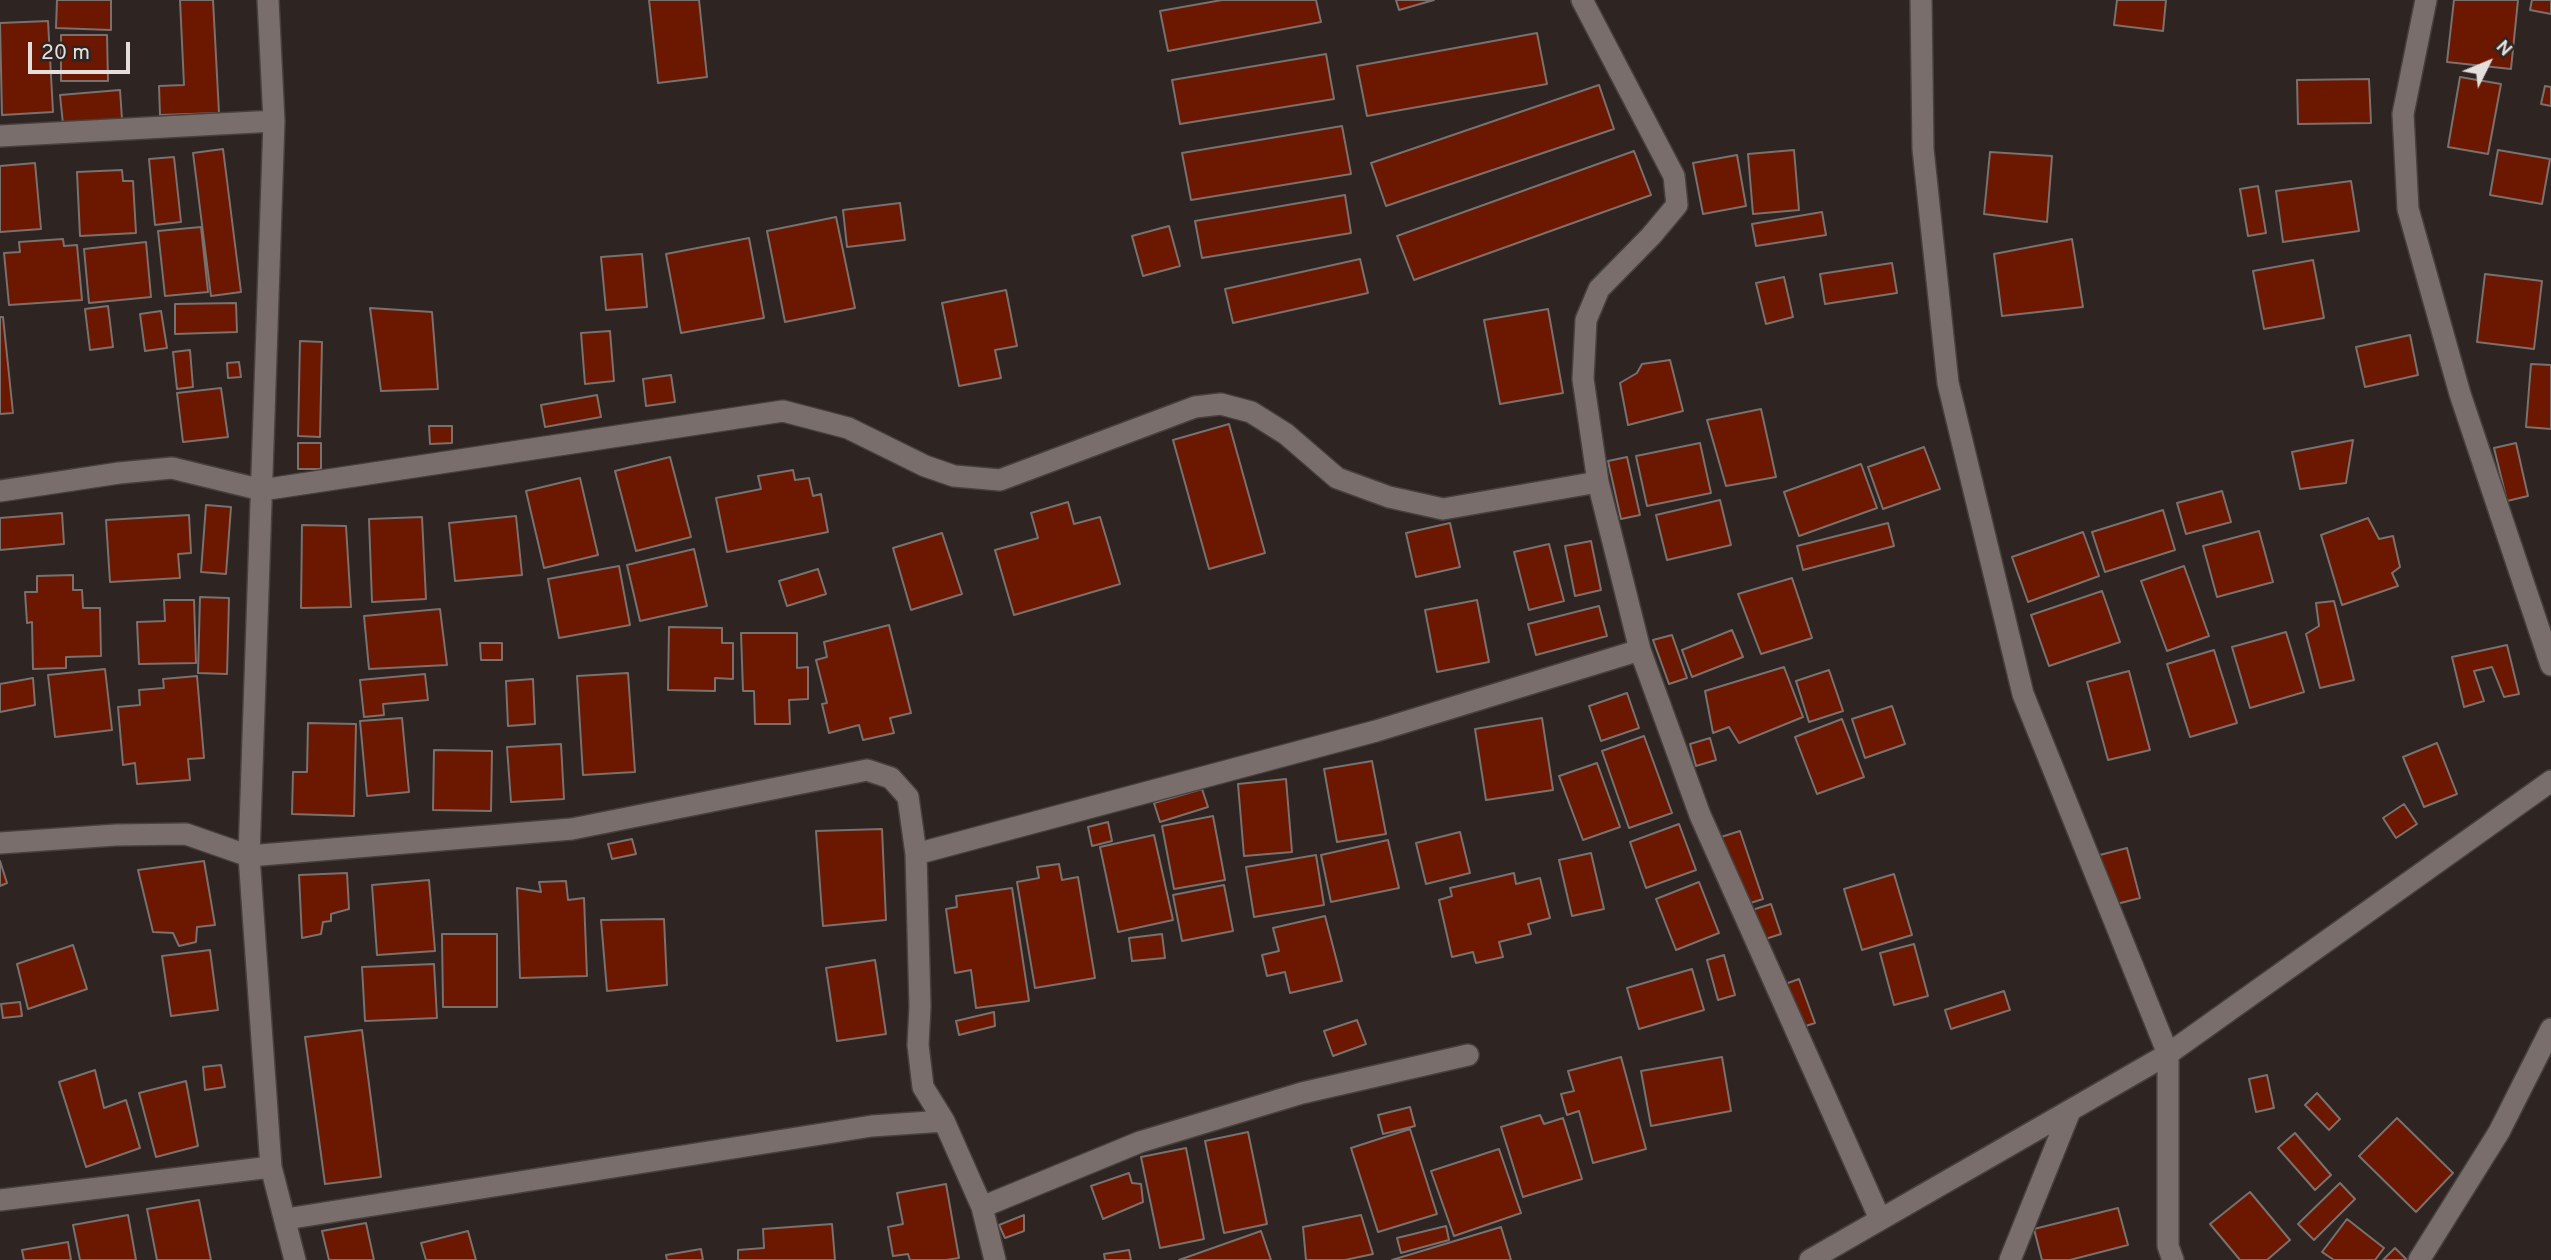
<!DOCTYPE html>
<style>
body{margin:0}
#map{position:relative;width:2551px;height:1260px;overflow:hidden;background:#2e2523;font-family:Overpass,sans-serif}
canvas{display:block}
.north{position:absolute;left:2453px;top:28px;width:70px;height:70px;-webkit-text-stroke:5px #2e2523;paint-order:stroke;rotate:47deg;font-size:19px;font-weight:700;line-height:28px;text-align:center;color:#e4dedc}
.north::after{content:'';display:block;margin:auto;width:24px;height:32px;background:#e4dedc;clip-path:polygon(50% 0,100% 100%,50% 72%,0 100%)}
.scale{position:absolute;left:28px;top:42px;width:102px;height:32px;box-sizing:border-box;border:4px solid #e4dedc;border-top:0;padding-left:9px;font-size:21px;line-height:24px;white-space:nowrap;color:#e4dedc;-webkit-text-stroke:5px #2e2523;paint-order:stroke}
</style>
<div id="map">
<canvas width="2551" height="1260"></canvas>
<div class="north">N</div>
<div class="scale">20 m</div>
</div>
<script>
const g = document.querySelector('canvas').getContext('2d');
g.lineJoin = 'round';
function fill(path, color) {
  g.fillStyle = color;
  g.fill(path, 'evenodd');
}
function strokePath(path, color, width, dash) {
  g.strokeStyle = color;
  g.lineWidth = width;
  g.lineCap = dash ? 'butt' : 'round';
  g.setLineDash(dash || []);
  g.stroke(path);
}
const building = new Path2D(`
 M57,0H111V30L56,28Z
 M180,0H213L219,113L160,115L159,86L184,85Z
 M649,0H699L707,77L658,83Z
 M1222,0H1316L1321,22L1168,51L1160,11Z
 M1396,0H1434L1399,10Z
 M2117,0H2166L2163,31L2114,25Z
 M2454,0H2518L2511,69L2447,62Z
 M2532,0H2551V14L2530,10Z
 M48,21L53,112L2,115L0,23Z
 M1537,33L1547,84L1367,116L1357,66Z
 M61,35H107L108,81H61Z
 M1326,54L1334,99L1180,124L1172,80Z
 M2460,77L2501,84L2488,154L2448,147Z
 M2369,79L2371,123L2298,124L2297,80Z
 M1599,85L1614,129L1386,206L1371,163Z
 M2545,86L2551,87V106L2541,104Z
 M120,90L122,119L63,124L60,95Z
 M1342,126L1351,174L1191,200L1182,153Z
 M223,149L241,292L211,296L193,153Z
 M1794,150L1799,210L1753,214L1748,154Z
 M2498,150L2550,159L2542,204L2490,195Z
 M1634,151L1651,195L1414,280L1397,236Z
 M1990,152L2052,156L2047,222L1984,214Z
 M1737,155L1746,206L1703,214L1693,163Z
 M174,157L181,222L155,225L149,159Z
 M35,163L41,229L0,232V166Z
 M122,170L123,181H133L136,233L80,236L77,172Z
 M2351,181L2359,231L2283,242L2276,191Z
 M2258,186L2266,233L2248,236L2240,189Z
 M1345,195L1351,233L1202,258L1195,221Z
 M900,203L905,240L847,247L843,210Z
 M1822,212L1826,235L1756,246L1752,224Z
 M836,217L855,308L785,322L767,231Z
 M1169,226L1180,266L1143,276L1132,236Z
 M201,227L208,292L165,296L158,231Z
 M749,238L764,318L681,333L666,254Z
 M63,239L64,246L77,245L82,300L9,305L4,253L20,252L19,242Z
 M2072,239L2083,307L2002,316L1994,254Z
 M146,242L151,297L89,303L84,249Z
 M642,254L647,307L606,310L601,257Z
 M1360,259L1368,293L1233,323L1225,289Z
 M2313,260L2324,318L2264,329L2253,271Z
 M1892,263L1897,293L1825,304L1820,274Z
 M2485,274L2542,281L2534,349L2477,342Z
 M1784,277L1793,317L1766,324L1756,283Z
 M1006,290L1017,346L995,350L1001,378L959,386L942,303Z
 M236,303L237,332L175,334V304Z
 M108,306L113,347L90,350L85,309Z
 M370,308L432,312L438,389L381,391Z
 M1548,309L1563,393L1500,404L1484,320Z
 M161,311L167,348L145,351L140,314Z
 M0,317H3L13,413L0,414Z
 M610,331L614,381L585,384L581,333Z
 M2410,335L2418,375L2365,387L2356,347Z
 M300,341L322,342L320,437L298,436Z
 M190,350L193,387L177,389L173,352Z
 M1670,360L1683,411L1628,425L1620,383L1637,373L1642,364Z
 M239,362L241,377L228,378L227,363Z
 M2531,364L2551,365V429L2526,427Z
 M671,375L675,402L646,406L643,379Z
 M221,388L228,437L183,442L177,393Z
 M597,395L601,417L545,427L541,405Z
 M1761,409L1776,477L1726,486L1707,420Z
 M1229,424L1265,553L1209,569L1173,440Z
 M429,426H452V443L430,444Z
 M2353,440L2346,483L2300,489L2292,452Z
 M298,443H321V469H298Z
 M1700,443L1711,493L1647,506L1636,456Z
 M2516,443L2528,496L2507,501L2494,448Z
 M1924,447L1940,489L1883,509L1868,467Z
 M670,457L691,537L636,551L615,471Z
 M1627,457L1640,515L1621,519L1608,461Z
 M1861,464L1877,508L1799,536L1784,492Z
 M793,470L795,480L809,478L813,496L821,494L828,532L727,552L716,498L761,489L758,476Z
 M580,478L598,555L544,568L526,491Z
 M2222,491L2231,522L2186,534L2177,503Z
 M1720,500L1731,545L1667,560L1656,515Z
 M1068,502L1074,524L1100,517L1120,584L1014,615L995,550L1038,538L1031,513Z
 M206,505L231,507L226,574L201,572Z
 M2163,510L2175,550L2105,572L2092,532Z
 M62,513L64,544L0,550V518Z
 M189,515L191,553L178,554L180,578L110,582L106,520Z
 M516,516L522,575L455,581L449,523Z
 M422,517L426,599L372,602L369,519Z
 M2368,518L2379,539L2393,536L2400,567L2392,573L2398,586L2342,605L2321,535Z
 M1450,523L1460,567L1416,577L1406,533Z
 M1888,523L1894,546L1803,570L1797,546Z
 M302,525L346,526L351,607L301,608Z
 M2259,531L2273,582L2217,597L2203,546Z
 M2083,532L2099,576L2028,602L2012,557Z
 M942,533L962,594L911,610L893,548Z
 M1591,541L1601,590L1575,596L1565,546Z
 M1549,544L1564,601L1529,610L1514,552Z
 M694,549L707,606L640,621L627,565Z
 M619,566L630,625L559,638L548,579Z
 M2184,566L2209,636L2167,651L2141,581Z
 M818,569L826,594L787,606L779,581Z
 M73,575V590H82L83,608H100L101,656L66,657V668L33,669L32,622L27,623L25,592H37V576Z
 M1792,578L1812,638L1761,654L1738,594Z
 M2102,591L2120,642L2049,666L2031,615Z
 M200,597L229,598L227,674L198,673Z
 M164,600H194L196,663L139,664L137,622L165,621Z
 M1477,600L1489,662L1437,672L1425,610Z
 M2334,601L2354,680L2320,688L2306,634L2319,626L2316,603Z
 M1599,606L1607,636L1536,655L1528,624Z
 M440,609L447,665L369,669L364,616Z
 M889,625L911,713L890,718L894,733L863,740L859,725L829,733L822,704L827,703L816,660L827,657L824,642Z
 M669,627L722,628V643H733V679L715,678V691L668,690Z
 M1732,630L1743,657L1692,677L1682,650Z
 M2286,632L2304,692L2250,708L2232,647Z
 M741,633H797V668L808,667V699L789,700L790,724H755L754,691H743Z
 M1672,635L1687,678L1669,684L1653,640Z
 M480,643H502V660H481Z
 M2507,645L2519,694L2504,697L2492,667L2474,671L2484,701L2464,707L2452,657Z
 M2214,650L2237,723L2190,737L2167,664Z
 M1784,667L1803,717L1739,743L1729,727L1713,733L1705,691Z
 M105,669L112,730L55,737L48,675Z
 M1829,670L1843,711L1809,722L1796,681Z
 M2129,671L2150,750L2108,760L2087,682Z
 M628,673L635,772L583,775L577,676Z
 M425,674L428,700L383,704L384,715L364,717L360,680Z
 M197,676L204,758L188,759L190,780L137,784L135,763L123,765L118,707L140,705L139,690L164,688L163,679Z
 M33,678L35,705L0,712V684Z
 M533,679L535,724L508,726L506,681Z
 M1627,693L1639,728L1601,741L1589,706Z
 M1892,706L1905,744L1865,758L1852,719Z
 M402,718L409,792L367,796L360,721Z
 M1542,718L1553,790L1486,800L1475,729Z
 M1842,719L1864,777L1817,794L1795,737Z
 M308,723L356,724L354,816L292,814L293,772H307Z
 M1644,736L1672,813L1629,828L1602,751Z
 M1710,738L1716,760L1696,766L1690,744Z
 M2437,743L2457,794L2424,807L2403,757Z
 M561,744L564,799L511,802L507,747Z
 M434,750L492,751L491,811L433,810Z
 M1372,761L1386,834L1337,842L1324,769Z
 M1597,763L1620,827L1583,840L1559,776Z
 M1286,779L1292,852L1244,856L1238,784Z
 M1202,789L1208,807L1160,822L1154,803Z
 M2404,804L2417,824L2396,838L2383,818Z
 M1213,816L1225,880L1174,889L1162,826Z
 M1108,822L1112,841L1092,846L1088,827Z
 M1679,824L1696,870L1646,888L1630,842Z
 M882,829L886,920L823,926L816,831Z
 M1740,831L1763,899L1744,905L1721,837Z
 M1460,832L1470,873L1426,884L1416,843Z
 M1154,835L1173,920L1118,932L1100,847Z
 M632,839L636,854L612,859L608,844Z
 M1388,840L1399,888L1331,902L1321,855Z
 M2127,848L2140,898L2105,907L2092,857Z
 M1591,853L1604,909L1572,916L1559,860Z
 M1316,855L1324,905L1254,917L1246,867Z
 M0,861L7,883L0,886Z
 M204,861L215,925L197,927L196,942L179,946L173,933L153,932L138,870Z
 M1059,864L1062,880L1078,877L1095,978L1035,988L1017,882L1039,878L1037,867Z
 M347,873L349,909L331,914V921L323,922L321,934L302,938L299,875Z
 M1514,873L1516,884L1540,878L1550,918L1528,924L1531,934L1499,942L1503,957L1476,963L1473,952L1452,957L1439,900L1452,896L1450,888Z
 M1894,874L1912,935L1862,950L1844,889Z
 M429,880L435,951L377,955L372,885Z
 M566,881L568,900L584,898L587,976L520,978L517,888L541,892L539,882Z
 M1699,882L1719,933L1676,950L1656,899Z
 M1224,885L1233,931L1182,941L1173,895Z
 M1012,888L1029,1001L976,1008L971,970L955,973L946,909L957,907L956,896Z
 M1771,904L1781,934L1759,941L1749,911Z
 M1325,916L1342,981L1290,993L1285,972L1267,976L1262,955L1279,951L1273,928Z
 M664,919L667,985L607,991L601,920Z
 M442,934H497V1007H443Z
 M1162,934L1165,958L1132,961L1129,938Z
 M1914,944L1928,996L1894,1005L1880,953Z
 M73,945L87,989L28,1009L17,964Z
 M210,950L218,1010L171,1016L162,956Z
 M1724,955L1735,995L1718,1000L1707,960Z
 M875,960L886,1034L837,1041L826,968Z
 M434,964L437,1018L365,1021L362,967Z
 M1692,969L1704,1010L1639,1029L1627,988Z
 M1799,979L1815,1023L1790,1031L1774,988Z
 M2004,991L2010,1010L1951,1029L1945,1010Z
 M20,1002L22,1016L3,1018L1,1004Z
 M994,1012L995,1026L959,1035L956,1021Z
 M1357,1020L1366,1044L1333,1056L1324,1031Z
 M362,1030L381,1177L325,1184L305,1037Z
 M1621,1057L1646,1149L1593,1163L1579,1111L1567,1115L1561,1094L1574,1091L1568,1071Z
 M1722,1057L1731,1111L1651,1126L1641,1071Z
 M221,1065L225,1087L205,1090L203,1067Z
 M95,1070L104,1108L126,1100L140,1148L86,1167L59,1082Z
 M2267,1075L2274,1108L2256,1112L2249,1079Z
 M186,1081L198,1146L156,1157L139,1093Z
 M2317,1093L2340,1119L2329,1130L2305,1105Z
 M1410,1107L1415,1126L1383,1134L1378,1115Z
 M1540,1115L1544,1124L1563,1118L1582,1179L1523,1197L1501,1127Z
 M2397,1118L2453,1173L2416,1212L2359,1156Z
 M1410,1129L1437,1214L1378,1232L1351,1148Z
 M1248,1132L1267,1224L1224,1233L1205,1141Z
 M2295,1133L2331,1175L2315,1190L2278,1148Z
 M1186,1148L1204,1239L1160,1248L1141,1157Z
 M1499,1149L1521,1213L1454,1236L1431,1171Z
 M1129,1173L1132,1183L1141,1184L1143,1202L1103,1219L1091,1186Z
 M2340,1183L2355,1199L2314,1240L2298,1224Z
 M946,1184L959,1258L946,1260H910L908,1254L893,1256L888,1227L903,1224L897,1193Z
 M2250,1192L2290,1240L2267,1260H2240L2210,1224Z
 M199,1200L211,1260H157L147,1209Z
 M2118,1208L2128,1245L2070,1260H2042L2034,1229Z
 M128,1215L136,1260H80L73,1225Z
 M1024,1215V1231L1005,1238L999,1225Z
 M1361,1215L1373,1254L1345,1260H1306L1303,1227Z
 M2347,1219L2384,1248L2375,1260H2334L2322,1252Z
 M366,1223L374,1260H329L322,1231Z
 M832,1224L835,1260H738V1250L764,1248L763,1229Z
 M1446,1226L1449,1240L1401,1253L1397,1238Z
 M1501,1227L1511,1260H1392Z
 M468,1231L476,1260H426L421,1243Z
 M1261,1231L1271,1260H1179Z
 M68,1242L71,1260H24L22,1250Z
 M2395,1248L2407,1260H2383Z
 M701,1249L703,1260H667L666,1255Z
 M1129,1250L1131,1260H1105L1104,1254Z`);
fill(building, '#6c1700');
strokePath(building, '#7a706d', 2);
const street = new Path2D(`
 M268,0L274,121L249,856L271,1167L295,1260
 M1582,0L1674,176L1677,205L1651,236L1599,289L1586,320L1583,379L1598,482L1640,650L1700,815L1880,1219
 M1921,0L1923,149L1948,383L2023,694L2168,1054V1246L2173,1260
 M2426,0L2403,114L2408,209L2460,394L2551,665
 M0,136L274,121
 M0,491L119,473L172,468L262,490L783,411L848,428L925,466L954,476L1000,480L1195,407L1221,404L1251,412L1286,434L1337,478L1389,497L1443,509L1598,482
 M0,843L116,835L186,834L249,856L572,829L867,770L891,778L908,797L916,854L920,1007L918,1045L923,1087L944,1121L982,1207L995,1260
 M916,854L1376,731L1640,650
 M0,1200L271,1167
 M982,1207L1140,1142L1302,1093L1468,1055
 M286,1219L872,1126L944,1121
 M2010,1260L2070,1111
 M2419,1260L2499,1132L2551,1029`);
const secondary = new Path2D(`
 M1810,1260L2168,1054L2551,781`);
strokePath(street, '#47403e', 24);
strokePath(secondary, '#47403e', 24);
strokePath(street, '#796e6b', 21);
strokePath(secondary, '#796e6b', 21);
</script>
